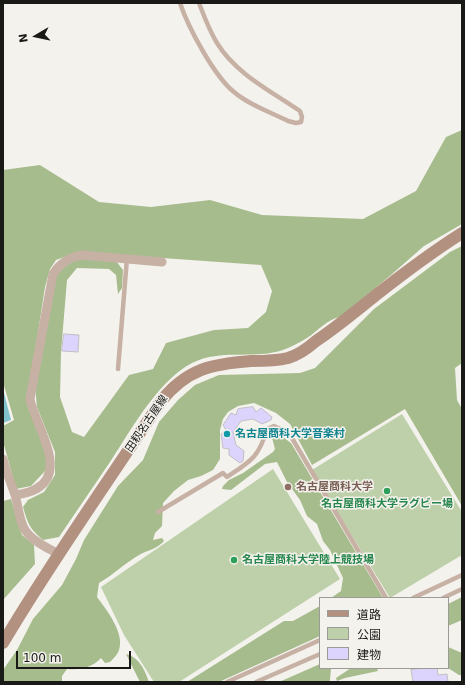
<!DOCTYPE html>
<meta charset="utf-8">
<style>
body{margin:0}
#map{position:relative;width:465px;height:685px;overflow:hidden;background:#f4f2ed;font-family:"DejaVu Sans","Noto Sans JP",sans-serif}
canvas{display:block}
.frame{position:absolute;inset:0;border:4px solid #191917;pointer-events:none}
.legend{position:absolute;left:319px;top:597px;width:130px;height:72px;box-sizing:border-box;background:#f4f2ed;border:1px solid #9c9b97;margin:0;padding:5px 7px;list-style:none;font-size:12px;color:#191917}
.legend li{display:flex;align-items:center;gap:8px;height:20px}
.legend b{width:20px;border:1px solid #9c9b97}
.north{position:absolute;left:16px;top:16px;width:40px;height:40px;-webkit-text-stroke:3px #f4f2ed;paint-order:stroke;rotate:261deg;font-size:11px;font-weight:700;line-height:16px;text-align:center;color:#191917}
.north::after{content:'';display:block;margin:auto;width:14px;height:18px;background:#191917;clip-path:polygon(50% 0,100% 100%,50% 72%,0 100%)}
.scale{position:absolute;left:16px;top:651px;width:115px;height:18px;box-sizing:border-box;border:2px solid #191917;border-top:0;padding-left:5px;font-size:12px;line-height:14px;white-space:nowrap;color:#191917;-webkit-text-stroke:3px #f4f2ed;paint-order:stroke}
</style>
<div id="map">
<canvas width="465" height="685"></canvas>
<div class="frame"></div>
<ul class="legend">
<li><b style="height:5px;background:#b29180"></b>道路</li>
<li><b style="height:11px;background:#bed0aa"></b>公園</li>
<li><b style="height:11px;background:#dcd4fc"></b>建物</li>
</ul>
<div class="north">N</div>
<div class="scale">100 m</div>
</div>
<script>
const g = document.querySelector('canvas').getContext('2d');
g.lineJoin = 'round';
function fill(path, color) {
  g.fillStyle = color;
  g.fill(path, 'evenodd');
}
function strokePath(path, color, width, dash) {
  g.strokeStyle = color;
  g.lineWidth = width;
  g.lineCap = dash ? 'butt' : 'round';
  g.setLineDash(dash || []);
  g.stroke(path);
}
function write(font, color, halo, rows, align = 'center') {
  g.font = font + ' "DejaVu Sans","Noto Sans JP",sans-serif';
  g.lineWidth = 3;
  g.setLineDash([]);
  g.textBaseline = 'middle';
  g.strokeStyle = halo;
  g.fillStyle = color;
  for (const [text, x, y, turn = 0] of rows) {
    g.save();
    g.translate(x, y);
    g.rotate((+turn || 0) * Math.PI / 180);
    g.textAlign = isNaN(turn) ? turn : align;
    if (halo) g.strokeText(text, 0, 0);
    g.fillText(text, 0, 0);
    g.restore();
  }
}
fill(new Path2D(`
 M402,414L462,512V555L390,598L312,470Z
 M273,469L340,579L179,682H154L124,635L101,587Z`), '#bed0aa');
fill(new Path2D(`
 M462,130V224L424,246L391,275L340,317C327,319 318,331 307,338C300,342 291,347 283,350C256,359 226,350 199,360C161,374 132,429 110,462C93,487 76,512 59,537L43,540C30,529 28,524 23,507L28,500L44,492L55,475V452L37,407L35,386L54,279L64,264L79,257L116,261L123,270L122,288L118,294L116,275L109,269L77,268L67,280L61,352L60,397L72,432L84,437L129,375L153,369L166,343L214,330L248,328L266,312L272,291L261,265L78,252L56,260L50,269L45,287L28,398L46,455V470L31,486L16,489L3,441V426L14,420L3,382V170L40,165L99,202L151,207L210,200L262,215L363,219L416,191L446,137Z
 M462,246V363L455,368L457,400L462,409V506L405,409L312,465L290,424L276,413L254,403L238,406L228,412L223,419L220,430V459L213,470L201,476L188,480L174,491L163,503L162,526L155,533L153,540L162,538L164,541C157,549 148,550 139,555C125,563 113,575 99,583L97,597C106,609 125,633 119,650C118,654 113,659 110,662L105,663L101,658C92,668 80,670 67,669L62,676V682H3V670L17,650L33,619L62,585L76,559L84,540L118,486L143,460L159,422L178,400L195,385L219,375L300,373L315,368L374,309L450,252Z
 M276,432L291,443L383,598H331L341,591L343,578L330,550L323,541L317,524L307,516L300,500L287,482L277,462L265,464L231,490L222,489L223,486L229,480L243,473L273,452L275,449L271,434Z
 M11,499L22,535L34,545L35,564L3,600V501Z
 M462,597V620L448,626V604Z
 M320,606V636L219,682H187L284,621H293Z
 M448,647L462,653V675H459L448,668Z
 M126,654C139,657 145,670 149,682H140Z
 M320,664V668H331L330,680L329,682H279Z
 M351,668H377L378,671L345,678L337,681L336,678Z`), '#a6bc8d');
fill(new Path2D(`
 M3,389L11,420L3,423Z`), '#7fc1cc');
const building = new Path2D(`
 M64,334L79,335L78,352L62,351Z
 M253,407L256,412L261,408L272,417L271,420L262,424L253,419L241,421L233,432L236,445L244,451L243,461L240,463L229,455V449L223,448L221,434L226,430L223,425L231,413L236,415L238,409Z
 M423,668H437L438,675L447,674L448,682H413L411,670Z`);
fill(building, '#dcd4fc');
strokePath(building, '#c0bfc4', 1);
strokePath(new Path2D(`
 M180,3C188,27 214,76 234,92C249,105 270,112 288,121L296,123L301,122L302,117L300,111C271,91 236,74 217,43C209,30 204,16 199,3
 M118,369L127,258
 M158,512L223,473L227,477C251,461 259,457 267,429L274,426L289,433L386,598
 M413,598L462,575
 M443,598L462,589
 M227,682L320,640
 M256,682L320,654`), '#c7b1a5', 4.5);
strokePath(new Path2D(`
 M3,459C6,472 11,483 15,495C19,508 19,526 30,536C38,544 49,549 59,554
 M15,495C22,494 29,493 36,489C69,471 35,425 30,399L53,274C60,263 69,257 82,255L162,262`), '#c7b1a5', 9);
strokePath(new Path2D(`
 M3,643C52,560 108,482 161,401C187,369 211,364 251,361C263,361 276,361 288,358C298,355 308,348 316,341C337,327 356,311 376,295C404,273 432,252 462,233`), '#b29180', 12);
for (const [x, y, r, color] of [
 [227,434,4,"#0f9aa8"],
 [288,487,4,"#8d6e63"],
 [387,491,4,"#2e9e5b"],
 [234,560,4,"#2e9e5b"]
]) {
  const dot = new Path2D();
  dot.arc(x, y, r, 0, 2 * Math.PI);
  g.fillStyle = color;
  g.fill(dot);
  strokePath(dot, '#f4f2ed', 1.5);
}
write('11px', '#191917', '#f4f2ed', [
 ["田籾名古屋線",147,424,-56]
]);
write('bold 11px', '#0d838f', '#f4f2ed', [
 ["名古屋商科大学音楽村",235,434]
], 'left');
write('bold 11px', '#785e54', '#f4f2ed', [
 ["名古屋商科大学",296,487]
], 'left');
write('bold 11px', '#27864d', '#f4f2ed', [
 ["名古屋商科大学ラグビー場",387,504],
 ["名古屋商科大学陸上競技場",242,560,"left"]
]);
</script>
